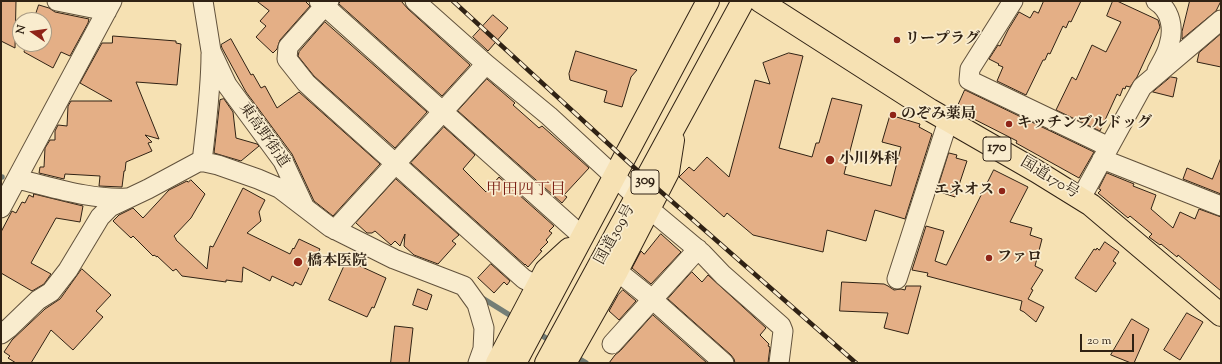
<!DOCTYPE html>
<meta charset="utf-8">
<style>
body{margin:0}
#map{position:relative;width:1222px;height:364px;overflow:hidden;background:#f6e1b3;font-family:"Sorts Mill Goudy",serif}
canvas{display:block}
.frame{position:absolute;inset:0;border:2px solid #302214;pointer-events:none}
.north{position:absolute;left:12px;top:12px;width:40px;height:40px;box-sizing:border-box;background:#f9ecce;border:1px solid #a99b84;border-radius:50%;rotate:283deg;font-size:11px;font-weight:700;line-height:16px;text-align:center;color:#302214}
.north::after{content:'';display:block;margin:auto;width:14px;height:18px;background:#8f2418;clip-path:polygon(50% 0,100% 100%,50% 72%,0 100%)}
.scale{position:absolute;left:1080px;top:334px;width:54px;height:18px;box-sizing:border-box;border:2px solid #302214;border-top:0;padding-left:5px;font-size:12px;line-height:14px;white-space:nowrap;color:#302214;-webkit-text-stroke:3px #f9ecce;paint-order:stroke}
</style>
<div id="map">
<canvas width="1222" height="364"></canvas>
<div class="frame"></div>
<div class="north">N</div>
<div class="scale">20 m</div>
</div>
<script>
const g = document.querySelector('canvas').getContext('2d');
g.lineJoin = 'round';
function strokePath(path, color, width, dash) {
  g.strokeStyle = color;
  g.lineWidth = width;
  g.lineCap = dash ? 'butt' : 'round';
  g.setLineDash(dash || []);
  g.stroke(path);
}
function fill(path, color) {
  g.fillStyle = color;
  g.fill(path, 'evenodd');
}
function write(font, color, halo, rows, align = 'center') {
  g.font = font + ' "Sorts Mill Goudy","Noto Serif JP",serif';
  g.lineWidth = 3.5;
  g.setLineDash([]);
  g.textBaseline = 'middle';
  g.strokeStyle = halo;
  g.fillStyle = color;
  for (const [text, x, y, turn = 0] of rows) {
    g.save();
    g.translate(x, y);
    g.rotate((+turn || 0) * Math.PI / 180);
    g.textAlign = isNaN(turn) ? turn : align;
    if (halo) g.strokeText(text, 0, 0);
    g.fillText(text, 0, 0);
    g.restore();
  }
}
strokePath(new Path2D(`
 M1,177H2
 M479,296L516,319
 M537,332L553,343
 M574,356L586,363`), '#747e76', 5.5);
const building = new Path2D(`
 M1,1H16L15,48L1,41Z
 M257,1H305L310,6L280,40L277,49L273,53L256,37L266,26L260,21L269,11Z
 M341,1H401L408,9L470,65L442,96L339,4Z
 M1044,1H1081L1071,22L1069,21L1066,28L1063,26L1050,54L1048,53L1045,60H1043L1026,95L997,81L1003,67L998,65L999,64L989,59L998,45L1000,46L1008,30L1019,12L1030,18L1034,11L1038,13Z
 M1113,1H1117L1158,20L1160,27L1137,77L1130,87L1126,86L1125,89L1123,88L1120,96L1117,94L1100,131L1056,110L1072,77L1076,80L1092,45L1106,52L1121,22L1107,16Z
 M1190,1H1221L1216,11L1182,39V32Z
 M39,5L49,8L55,12L89,19L88,23L70,56L61,52L53,68L24,52L26,44H44V20H34Z
 M493,15L508,28L488,51L473,37Z
 M325,22L427,112L395,148L314,76L298,56L299,52Z
 M1221,34V67L1197,62L1199,53Z
 M113,36L176,41V43L181,44L177,85L136,82L159,139L145,135L152,142L148,143L152,151L126,162L125,171H124L122,187L99,186L100,176L65,174L64,179L39,173L40,167H44L45,148L50,140H55V131L58,125L67,126L68,106L71,101H112L80,83L102,43H112Z
 M231,39L251,75L253,74L261,88L265,86L277,108L299,92L380,164L333,216L314,201L292,154L246,92L222,48L221,45Z
 M576,51L637,70L631,77L622,107L604,102L607,91L570,80L569,74Z
 M789,53L803,56L779,148L812,157L816,143H819L832,98L862,105L844,174L891,186L901,147L882,142L890,115L920,124L919,127L932,134L905,219L875,210L866,241L827,230L823,252L753,235L727,213L724,217L679,177L689,167L694,171L707,157L729,177L755,80L770,84L763,63Z
 M1171,77L1177,78L1173,97L1153,92Z
 M487,79L515,103L513,105L539,128L542,126L589,168L564,195L567,197L562,203L458,111Z
 M965,90L1094,152L1079,178L1016,143L1017,141L962,113L963,111L957,108Z
 M224,99L233,112L236,138L257,144L259,146L241,161L214,153L220,100Z
 M444,127L475,155L463,169L486,192L499,177L554,226L549,231L552,233L546,240L548,242L540,250L542,251L528,267L525,264V265L411,163Z
 M949,153L957,155L956,158L967,161L955,197L937,191Z
 M1221,158V194L1183,179L1187,168L1212,179Z
 M994,170L1028,187L1010,222L1032,228L1030,235L1042,239L1035,266L1043,270L1031,289L1033,290L1028,299L1044,307L1036,322L1024,312L1020,310L1022,301L927,276L928,273L912,270L926,226L944,231L935,261L946,265Z
 M1107,173L1134,184L1133,186L1156,195L1151,209L1173,228L1180,212L1195,219L1199,209L1221,217V291L1178,255L1177,257L1161,244L1160,245L1149,237L1152,234L1130,216L1128,218L1098,193L1101,190L1099,189Z
 M396,179L459,235L452,241L456,244L438,264L414,255L404,246L405,234L400,246L395,241L391,245L375,231L372,233H367L356,223Z
 M191,180L205,194L191,218L174,236L176,239V240L207,269L210,246L213,247L243,188L265,200L259,212L261,221L247,233L290,254L293,248L294,249L299,239L320,249L313,262L312,261L301,285L295,282L293,286L272,276L270,281L243,267L242,282L226,280V282L182,276L176,269L173,271L157,256V257L154,255L153,256L133,236L131,238L113,221L119,215L133,208L143,218L169,190L187,181L188,182Z
 M34,194L83,206L80,222L56,218L31,263L51,274L44,284L32,291L1,273V232L12,211L16,213L22,202L25,203L29,195L33,197Z
 M661,234L681,252L651,284L632,268L641,251L644,254Z
 M1105,242L1119,252L1113,261L1116,263L1096,292L1075,278L1094,249L1096,250L1097,248L1099,250Z
 M347,260L386,278L374,308L372,307L367,317L329,300Z
 M491,264L510,281L507,285L504,282L494,293L478,278Z
 M82,269L111,295L96,311L103,317L73,350L51,330L31,363H16L8,358L10,356L4,352L12,340L45,309L60,299Z
 M692,272L702,282L708,275L766,328L760,335L769,344L768,346L770,347L768,363H735L734,359L731,355L668,299Z
 M842,282L884,284L888,286L894,290L901,289L905,290L906,286H921L908,334L884,328L888,313L840,311Z
 M418,289L432,295L427,310L413,305Z
 M623,290L636,301L619,320L609,311L618,295Z
 M1187,313L1203,322L1180,360L1164,350Z
 M653,315L707,363H609L615,355L620,351Z
 M1132,319L1149,329L1134,363H1131L1111,355Z
 M395,326L413,328L409,363H391Z`);
fill(building, '#e4af86');
strokePath(building, '#302214', 1);
const minor = new Path2D(`
 M57,1L107,11
 M203,1L211,51L227,85L283,161L304,206
 M319,1L582,236
 M329,1L288,47L287,59L306,83L319,95L524,279L538,286
 M415,1L486,64L549,116L653,212L702,253L723,275L781,326L783,331L779,363
 M1013,1L970,69L969,80L1109,147
 M1156,1C1171,10 1174,29 1169,45C1167,54 1161,63 1157,71
 M1102,159L1221,206
 M202,162C206,126 211,90 211,54
 M17,179C52,187 90,200 127,198
 M1081,198L1142,87L1221,20
 M1,208L112,1
 M335,230L486,64
 M617,271L652,299L724,363
 M897,279L948,121
 M1,334L9,328L38,300L51,292L68,270L100,217L110,207L148,189L200,161L218,165L258,179L279,188L330,227L394,259L464,286L477,304L484,328L483,349L478,363
 M612,344L698,249`);
const highway = new Path2D(`
 M760,1L930,110L1036,171L1091,205L1221,315
 M497,363L546,270L569,249
 M515,363L708,1
 M546,363L743,1
 M565,363L617,271L668,172L673,140`);
strokePath(minor, '#62523c', 21);
strokePath(highway, '#302214', 24);
strokePath(minor, '#f9ecce', 19);
strokePath(highway, '#f6e1b3', 22);
const rail = new Path2D(`
 M453,1L651,183L856,363`);
strokePath(rail, '#302214', 4.5);
strokePath(rail, '#f9ecce', 3, [9]);
for (const [x, y, r, color] of [
 [897,40,4,"#8f2418"],
 [893,115,4,"#8f2418"],
 [1009,124,4,"#8f2418"],
 [830,160,5,"#8f2418"],
 [1002,191,4,"#8f2418"],
 [989,258,4,"#8f2418"],
 [298,262,5,"#8f2418"]
]) {
  const dot = new Path2D();
  dot.arc(x, y, r, 0, 2 * Math.PI);
  g.fillStyle = color;
  g.fill(dot);
  strokePath(dot, '#f9ecce', 1.5);
}
for (const [x, y, w] of [
 [997,149,28],
 [645,182,28]
]) {
  const box = new Path2D();
  box.roundRect(x - w / 2, y - 12, w, 24, 3);
  g.fillStyle = '#f9ecce';
  g.fill(box);
  strokePath(box, '#302214', 1);
}
write('bold 14px', '#302214', null, [
 ["170",997,149],
 ["309",645,182]
]);
write('bold 15px', '#302214', '#f9ecce', [
 ["リープラグ",905,40],
 ["のぞみ薬局",901,115],
 ["キッチンブルドッグ",1017,124],
 ["小川外科",839,160],
 ["エネオス",994,191,"right"],
 ["ファロ",997,258],
 ["橋本医院",307,262]
], 'left');
write('15px', '#302214', '#f9ecce', [
 ["東高野街道",263,136,55],
 ["国道170号",1049,179,31],
 ["国道309号",616,235,-61]
]);
write('16px', '#7a1f14', '#f9ecce', [
 ["甲田四丁目",526,191]
]);
</script>
